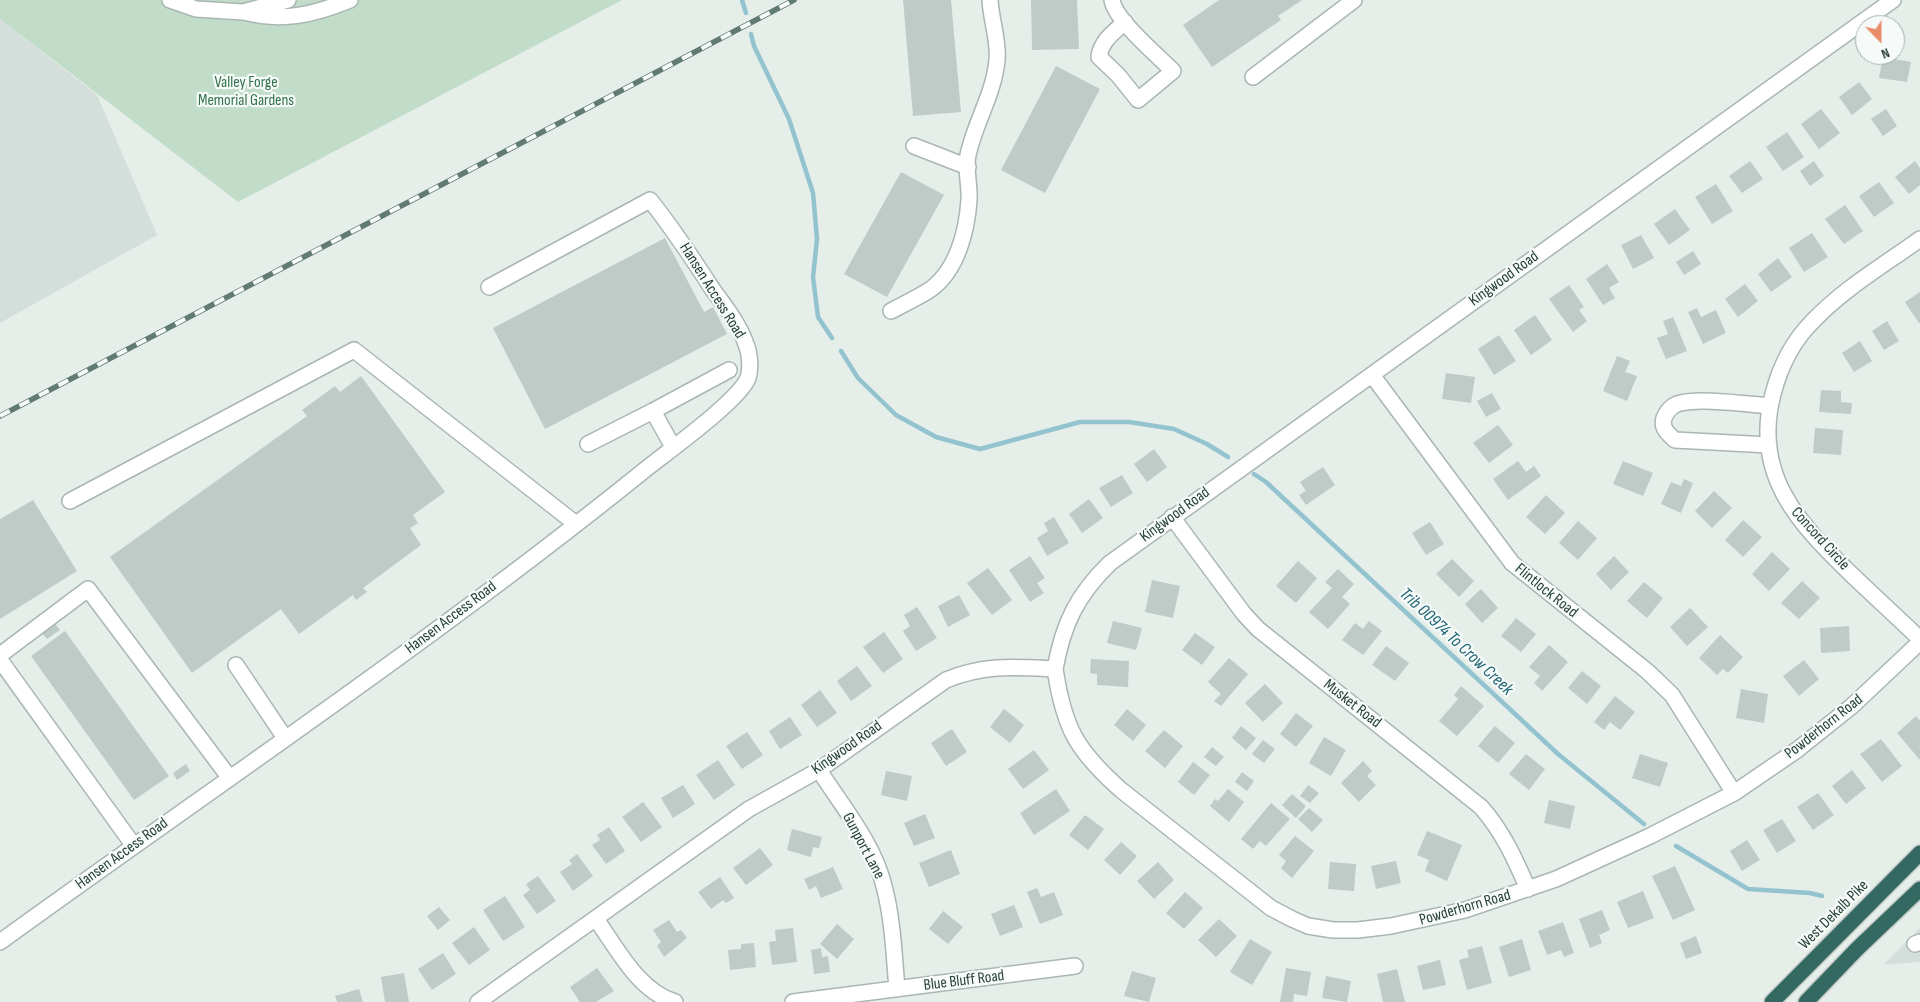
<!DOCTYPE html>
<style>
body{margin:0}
#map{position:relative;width:1920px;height:1002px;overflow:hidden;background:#e6eeea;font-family:"Sofia Sans Condensed",sans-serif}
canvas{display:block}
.north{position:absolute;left:1855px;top:15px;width:50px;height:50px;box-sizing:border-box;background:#f6faf8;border:1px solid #a3afac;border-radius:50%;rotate:158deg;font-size:14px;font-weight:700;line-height:20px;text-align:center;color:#263f39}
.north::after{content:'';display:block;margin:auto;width:18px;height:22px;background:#e98c69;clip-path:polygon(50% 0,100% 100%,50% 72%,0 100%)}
</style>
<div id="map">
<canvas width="1920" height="1002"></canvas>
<div class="north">N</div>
</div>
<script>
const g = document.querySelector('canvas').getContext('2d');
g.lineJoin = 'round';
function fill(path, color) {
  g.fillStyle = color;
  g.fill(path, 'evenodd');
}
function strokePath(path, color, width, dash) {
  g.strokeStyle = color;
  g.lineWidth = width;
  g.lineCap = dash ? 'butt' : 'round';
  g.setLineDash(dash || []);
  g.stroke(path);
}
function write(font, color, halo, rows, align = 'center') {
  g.font = font + ' "Sofia Sans Condensed",sans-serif';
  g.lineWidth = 4.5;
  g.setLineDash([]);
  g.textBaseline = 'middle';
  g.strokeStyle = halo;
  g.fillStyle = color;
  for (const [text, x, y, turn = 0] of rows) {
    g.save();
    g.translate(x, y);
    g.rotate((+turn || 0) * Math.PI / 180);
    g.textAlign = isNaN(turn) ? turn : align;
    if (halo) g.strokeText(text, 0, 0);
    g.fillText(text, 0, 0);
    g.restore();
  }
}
fill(new Path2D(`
 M0,19L97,95L157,235L0,323Z
 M1920,928V962L1883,965Z`), '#d4deda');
fill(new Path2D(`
 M0,0H622L238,202L0,19Z`), '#c1ddc9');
strokePath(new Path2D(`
 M742,0L746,13
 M751,34L754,46L789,119L813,193L817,239L813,277L818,317L832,338
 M841,351L858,378L896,415L936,437L980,449L1080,422H1129L1174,429L1207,444L1228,457
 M1254,474L1266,482L1558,754L1644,824
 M1676,846L1748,889L1810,893L1822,896`), '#92c3ce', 4.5);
fill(new Path2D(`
 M903,0H951L961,112L913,116Z
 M1031,0H1077L1079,49L1032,50Z
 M1219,0H1302L1278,16L1281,20L1212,67L1183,25Z
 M1883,57L1911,62L1907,82L1879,78Z
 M1056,66L1100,89L1045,193L1001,170Z
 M1859,82L1872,99L1852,115L1839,97Z
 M1821,109L1840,133L1819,149L1801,124Z
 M1886,109L1897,126L1883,136L1871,119Z
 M1787,132L1804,157L1783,171L1766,147Z
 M1750,161L1763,179L1742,193L1729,176Z
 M1814,161L1824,176L1810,186L1800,171Z
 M1915,161L1920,168V185L1909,194L1895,177Z
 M901,172L944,195L887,297L844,274Z
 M1879,182L1894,203L1874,217L1859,196Z
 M1716,184L1733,211L1712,224L1695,197Z
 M1845,205L1863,231L1844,244L1825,219Z
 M1675,209L1690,230L1669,245L1654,224Z
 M1812,233L1828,257L1804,272L1789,248Z
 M1641,235L1654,258L1633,269L1621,245Z
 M665,238L704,312L713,307L727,334L545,429L493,328Z
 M1693,251L1701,264L1684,275L1676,262Z
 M1778,258L1792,277L1771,292L1758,274Z
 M1607,264L1619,282L1609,288L1615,298L1603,305L1586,279Z
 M1745,284L1758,301L1738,317L1725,299Z
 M1569,285L1584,307L1579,310L1587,321L1573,332L1549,299Z
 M1920,292V323H1919L1905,302Z
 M1697,308L1701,317L1716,310L1726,333L1703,344L1688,312Z
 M1535,315L1552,340L1531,355L1514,330Z
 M1673,317L1687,351L1666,359L1657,338L1668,334L1663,321Z
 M1887,321L1899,341L1884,350L1872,331Z
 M1499,335L1516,361L1494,375L1478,349Z
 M1860,341L1872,361L1854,372L1842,353Z
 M1617,356L1630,361L1625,372L1637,376L1627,401L1603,391Z
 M1446,373L1475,377L1471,403L1442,399Z
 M361,376L445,492L413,515L418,523L410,528L421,545L363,588L367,592L356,600L353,595L299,634L281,609L192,673L110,557L307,416L302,410L335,386L340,392Z
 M1821,390L1841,391V402L1852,403L1851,414L1819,412Z
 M1492,393L1501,409L1486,417L1477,401Z
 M1498,425L1513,445L1489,463L1473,443Z
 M1815,428L1843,430L1841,455L1813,453Z
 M1154,449L1167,467L1147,482L1134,464Z
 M1518,461L1526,472L1534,466L1541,476L1508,500L1493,479Z
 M1623,461L1653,473L1643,496L1613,484Z
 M1323,467L1335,485L1306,505L1299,495L1306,491L1300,482Z
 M1122,475L1133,493L1111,507L1099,488Z
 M1684,479L1693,483L1681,513L1661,504L1671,482L1681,486Z
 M1714,491L1732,508L1712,528L1695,511Z
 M1546,495L1565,513L1545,534L1526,517Z
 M1089,499L1103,518L1082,533L1069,514Z
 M33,500L77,571L0,619V519Z
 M1054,517L1069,543L1047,556L1037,538L1048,531L1044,523Z
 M1743,520L1762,537L1743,557L1725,540Z
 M1578,521L1597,538L1578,560L1559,543Z
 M1430,522L1444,544L1426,555L1412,533Z
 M1772,552L1790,569L1769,591L1752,574Z
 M1030,556L1045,578L1037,583L1044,593L1030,602L1009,570Z
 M1614,556L1629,572L1611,590L1596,574Z
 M1452,559L1474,581L1459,597L1436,574Z
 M1298,561L1317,578L1296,603L1276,586Z
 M988,568L1012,600L992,615L967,583Z
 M1338,569L1354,584L1342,597L1350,604L1328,629L1309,612L1332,588L1325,582Z
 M1152,580L1180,586L1173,618L1145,612Z
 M1802,581L1820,598L1799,619L1781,603Z
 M1644,582L1663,598L1647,618L1627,601Z
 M1481,589L1498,608L1482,623L1465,604Z
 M959,595L970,615L948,627L938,606Z
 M917,607L937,638L916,651L903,631L910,626L904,615Z
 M1690,608L1708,627L1687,646L1670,627Z
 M1516,618L1536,634L1521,652L1501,636Z
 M1113,621L1142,628L1136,650L1107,643Z
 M1369,621L1382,631L1363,655L1342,640L1355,623L1363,629Z
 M55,624L60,630L47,639L42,633Z
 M1849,626L1850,651L1821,653L1820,628Z
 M65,631L169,776L134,800L31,656Z
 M884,632L903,659L883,673L863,647Z
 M1195,633L1215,647L1202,665L1182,650Z
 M1720,635L1743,657L1728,673L1723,669L1717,675L1699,658Z
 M1549,645L1568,662L1542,691L1534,683L1540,676L1529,667Z
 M1386,646L1409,663L1395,681L1372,665Z
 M1229,658L1248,674L1221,706L1214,701L1221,694L1208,682Z
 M1091,659L1129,661L1128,687L1097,685V674L1090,673Z
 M1804,660L1819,679L1799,696L1783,676Z
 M857,666L872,686L851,701L837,681Z
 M1582,671L1601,686L1587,704L1568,688Z
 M1265,684L1283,703L1263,722L1245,703Z
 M1461,686L1484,706L1457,736L1439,721L1458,699L1454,695Z
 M1741,689L1768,694L1764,723L1736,718Z
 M820,690L837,713L817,727L801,705Z
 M1615,696L1635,712L1620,730L1610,722L1604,730L1594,722Z
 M1004,709L1024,725L1010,743L990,727Z
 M1127,709L1146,725L1133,741L1114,725Z
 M1296,713L1313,726L1296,747L1280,734Z
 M1916,716L1920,721V760L1897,733Z
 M790,717L802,735L780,749L769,731Z
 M1241,726L1256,738L1246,750L1232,738Z
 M1495,726L1515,743L1498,763L1478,746Z
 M952,729L967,752L946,766L931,743Z
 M1164,730L1183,746L1165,768L1145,751Z
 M747,732L763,755L742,769L726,746Z
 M1324,737L1346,750L1331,776L1309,763Z
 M1881,739L1902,766L1882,782L1860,754Z
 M1263,740L1275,749L1264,763L1252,754Z
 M1212,747L1224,757L1216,766L1204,757Z
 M1034,750L1049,770L1023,789L1008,769Z
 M1526,754L1545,769L1529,790L1509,774Z
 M1640,754L1668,763L1660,787L1632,778Z
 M718,760L735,785L714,800L696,775Z
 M1363,761L1372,771L1367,776L1376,785L1359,802L1341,783Z
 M1193,762L1210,775L1194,795L1178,782Z
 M186,764L190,771L177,780L173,773Z
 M1852,770L1866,788L1846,804L1832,786Z
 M886,771L912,776L907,801L881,795Z
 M1242,772L1254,781L1247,791L1235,782Z
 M683,785L695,804L673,818L661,798Z
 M1308,785L1319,793L1310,803L1300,796Z
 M1056,789L1070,811L1034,835L1020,813Z
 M1228,789L1244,802L1229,822L1210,806L1215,799L1218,801Z
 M1818,793L1834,815L1813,830L1797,807Z
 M1292,794L1306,806L1296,818L1282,805Z
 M1549,800L1575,806L1570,829L1544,823Z
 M643,802L662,827L641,842L622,817Z
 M1271,803L1290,819L1266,846L1260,841L1253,849L1241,839Z
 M1309,808L1323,820L1312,832L1298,819Z
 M925,814L935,838L914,846L904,823Z
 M1085,815L1104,829L1088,850L1069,835Z
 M1782,819L1796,841L1777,853L1763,830Z
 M609,827L625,851L606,864L592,845L600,840L597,835Z
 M792,829L822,837L819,848L813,847L811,857L787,850Z
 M1427,831L1462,845L1447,881L1425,871L1429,860L1417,855Z
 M1295,836L1314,851L1292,878L1281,868L1286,861L1279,855Z
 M1747,840L1760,860L1742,871L1730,851Z
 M1121,842L1137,856L1120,875L1104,860Z
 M760,848L773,865L746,885L733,868Z
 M951,850L960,874L929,887L919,863Z
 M577,854L593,876L573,891L560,872L572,864L569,860Z
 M1396,861L1401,883L1376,889L1371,866Z
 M1158,862L1174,880L1154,899L1137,881Z
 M1330,862L1356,864L1354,891L1328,889Z
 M1675,866L1695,910L1673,920L1652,876Z
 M833,867L843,889L821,898L816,886L809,890L804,879Z
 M538,876L556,901L537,914L523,895L530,890L526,884Z
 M720,877L734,898L726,903L723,900L711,909L698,892Z
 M1037,888L1041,897L1054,892L1063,915L1040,924L1027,892Z
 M1643,891L1654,918L1628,928L1617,902Z
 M1185,892L1203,908L1184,929L1166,913Z
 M505,896L525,927L503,941L483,910Z
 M1014,905L1023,927L1000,936L991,914Z
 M439,907L450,920L438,930L427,916Z
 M1602,910L1610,930L1599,935L1602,943L1590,948L1579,919Z
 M943,911L963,927L948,944L929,929Z
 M1219,919L1237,936L1216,957L1198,940Z
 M669,920L677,932L681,930L687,938L664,957L657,946L661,942L653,930Z
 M1563,922L1574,953L1564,957L1561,950L1547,955L1538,931Z
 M837,924L854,939L837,959L820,944Z
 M474,927L490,950L469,965L452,943Z
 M793,928L797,962L772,965L769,942L776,941L775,930Z
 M1696,936L1702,953L1686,959L1680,943Z
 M1250,939L1272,952L1252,985L1230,972Z
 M1522,939L1531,970L1509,977L1499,947Z
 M754,943L756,967L730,970L728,950L741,949V944Z
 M1482,946L1492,983L1467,990L1459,960L1469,957L1467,950Z
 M821,948L822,957L828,956L830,972L814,974L811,950Z
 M443,953L456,974L432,990L418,969Z
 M1440,960L1446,985L1423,990L1417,966Z
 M597,968L614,991L596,1002H580L570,987Z
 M1286,968L1311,972L1307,996L1294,994L1293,1002H1280Z
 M1397,969L1405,1002H1383L1377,974Z
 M1132,971L1156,978L1149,1002L1124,996Z
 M404,973L409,1002H385L381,977Z
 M1326,976L1351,981L1347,1002L1322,998Z
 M359,989L363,1002H337L335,996Z`), '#becbc7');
const minor = new Path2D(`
 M170,0L196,9L243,12L288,0
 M1112,0C1115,20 1157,55 1173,71L1138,100L1118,75L1099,57C1101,41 1113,33 1125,22
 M244,12C283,22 313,15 350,0
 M1253,77L1354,0
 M914,146L968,167
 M1920,239C1884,265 1843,289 1812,322C1792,342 1780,367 1773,394C1752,474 1798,523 1851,574C1874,596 1897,617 1920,639
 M891,311C904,304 919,297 931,289C957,270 967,231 969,200C970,186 965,169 968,155C975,122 994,94 997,60C999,41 991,20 990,0
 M1372,375L1512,563L1647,671L1672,695L1734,793
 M588,444L653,411
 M1769,445L1675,440C1668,434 1661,428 1664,418C1667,411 1670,407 1677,404C1697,397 1746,404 1770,406
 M673,447L653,411L729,370
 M70,501L354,350L576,524
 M1172,517L1244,614L1258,629L1481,807C1503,832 1515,859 1528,889
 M0,655L88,589L229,777
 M0,660L134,846
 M236,665L285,738
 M1055,669C1064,728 1076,750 1121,790L1271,908L1292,919L1308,926L1333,930H1358L1391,926L1465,910L1556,879L1650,836L1734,793L1797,750L1852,706L1920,642
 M819,770C842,806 874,844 884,886C893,920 894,955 897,989
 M596,919C617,948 638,991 675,1002
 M0,942C214,787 435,639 641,473C664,454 738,402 748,378C751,368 750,354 746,344C739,324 725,306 713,290C693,259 673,229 650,200L489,287
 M1915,944L1920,942
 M478,1002L749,809L819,770L946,680C985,664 1015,667 1055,669C1063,624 1077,595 1110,563L1893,0
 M793,1002L1075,966`);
const highway = new Path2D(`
 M1772,1002L1920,853
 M1806,1002L1857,949L1920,889`);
strokePath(minor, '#a9b6b1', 18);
strokePath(highway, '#c2c9c8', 18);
strokePath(minor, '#fff', 15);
strokePath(highway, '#336960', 15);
const rail = new Path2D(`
 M0,416L794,0`);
strokePath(rail, '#617a74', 5.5);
strokePath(rail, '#f6faf8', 4, [11]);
write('16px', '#32734d', '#f6faf8', [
 ["Valley Forge",246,83],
 ["Memorial Gardens",246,101]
]);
write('16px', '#263f39', '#f6faf8', [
 ["Kingwood Road",1504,279,-36],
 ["Hansen Access Road",712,291,58],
 ["Kingwood Road",1175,515,-36],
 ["Concord Circle",1820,539,48],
 ["Flintlock Road",1546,591,39],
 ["Hansen Access Road",451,618,-37],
 ["Musket Road",1352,704,38],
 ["Powderhorn Road",1824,727,-38],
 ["Kingwood Road",847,748,-35],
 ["Gunport Lane",863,846,62],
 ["Hansen Access Road",122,854,-36],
 ["Powderhorn Road",1465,908,-16],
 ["West Dekalb Pike",1834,915,-45],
 ["Blue Bluff Road",964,981,-7]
]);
write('italic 18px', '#236777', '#f6faf8', [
 ["Trib 00974 To Crow Creek",1456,642,43]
]);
</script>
